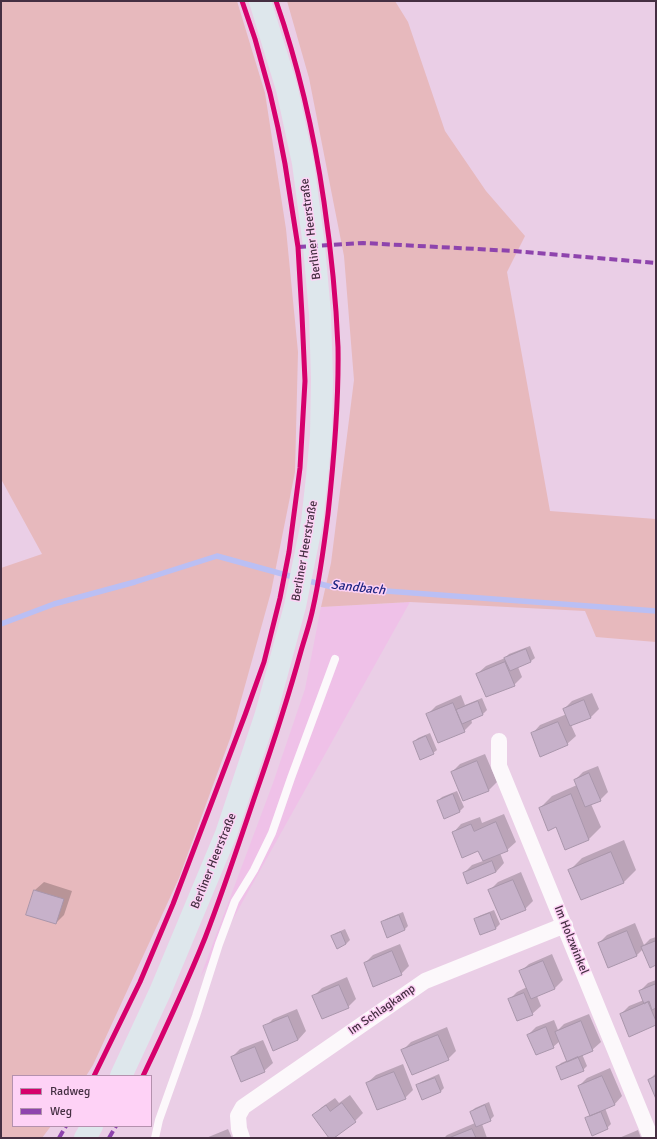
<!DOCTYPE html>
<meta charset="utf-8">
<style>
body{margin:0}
#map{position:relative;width:657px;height:1139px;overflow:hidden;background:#eacee6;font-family:Signika,sans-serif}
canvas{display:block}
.frame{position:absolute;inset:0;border:2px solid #452f42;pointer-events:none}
.legend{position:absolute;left:12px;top:1075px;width:140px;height:52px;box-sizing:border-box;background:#fed2f6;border:1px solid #b491ae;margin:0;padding:5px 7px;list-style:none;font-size:12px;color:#452f42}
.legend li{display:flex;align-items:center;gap:8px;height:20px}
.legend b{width:20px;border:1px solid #b491ae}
</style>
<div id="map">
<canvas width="657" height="1139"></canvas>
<div class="frame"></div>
<ul class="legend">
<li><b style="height:5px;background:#d6006c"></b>Radweg</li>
<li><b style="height:5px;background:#8e44ad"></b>Weg</li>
</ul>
</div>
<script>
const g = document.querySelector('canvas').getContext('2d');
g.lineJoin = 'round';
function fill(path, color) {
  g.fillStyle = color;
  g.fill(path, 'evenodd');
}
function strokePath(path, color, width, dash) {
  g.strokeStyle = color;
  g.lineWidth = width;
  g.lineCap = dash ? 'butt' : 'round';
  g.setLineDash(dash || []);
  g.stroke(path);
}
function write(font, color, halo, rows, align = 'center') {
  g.font = font + ' Signika,sans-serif';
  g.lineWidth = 3;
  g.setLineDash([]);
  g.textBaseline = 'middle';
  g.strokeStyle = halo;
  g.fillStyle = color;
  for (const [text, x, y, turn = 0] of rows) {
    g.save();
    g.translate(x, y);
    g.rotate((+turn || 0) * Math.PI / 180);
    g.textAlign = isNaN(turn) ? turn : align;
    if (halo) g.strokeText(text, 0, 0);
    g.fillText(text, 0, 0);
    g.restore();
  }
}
fill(new Path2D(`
 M410,602L200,978L273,783L305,689L321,607Z`), '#efc1e8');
fill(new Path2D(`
 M1,1H237L265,93L286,229L298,352L295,472L271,592L231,736L179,878L93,1065L86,1076H13V1126H51L42,1138H1V568L42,554L1,479Z
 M287,1H395L408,22L445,131L486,191L525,236L507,272L550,511L656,519V642L596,637L585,611L410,602L321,607L331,563L354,380L344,256L309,78Z`), '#e7b9bd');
fill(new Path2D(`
 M530,646L535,658L531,661L518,667L522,677L514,685L477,674L486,666L505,658L509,654Z
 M592,693L599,709L591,717L571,725L576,736L567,744L532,734L540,725L567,714L564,709L572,701Z
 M461,695L465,705L482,698L487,710L483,714L471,719L472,723L464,731L428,714L436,706Z
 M430,733L437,750L433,753L414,742L418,738Z
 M485,754L497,782L489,790L464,800L452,772L460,764Z
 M598,766L608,792L600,800L591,804L601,827L589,839L566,849L557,826L540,808L552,796L577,785L575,780L583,772Z
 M457,791L464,807L460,811L444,817L438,801L442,797Z
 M504,814L516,842L507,850L500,853L504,863L496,872L464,873L472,865L483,861L479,850L453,833L461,824L480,817L482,823Z
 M624,840L636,870L624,882L582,899L570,870L582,858Z
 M521,872L533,901L525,909L490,890L498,882Z
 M44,882L72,891L64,915L56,923L28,915L35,890Z
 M494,910L500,924L496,928L481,934L475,920L479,916Z
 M403,912L408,926L405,929L382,923L386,919Z
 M635,923L644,945L650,939L656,937V964L643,949L637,955L609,967L599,943L607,935Z
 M345,929L350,940L346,944L332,937L336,933Z
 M400,944L409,966L401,974L365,963L373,955Z
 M552,954L563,980L554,989L537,996L541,1006L532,1014L509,1000L517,992L527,987L520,972L529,964Z
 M347,977L356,999L348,1007L314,996L322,988Z
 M656,980V1024L621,1014L629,1006L644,1000L640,991L648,983Z
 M297,1009L306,1031L298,1040L274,1049L265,1027L273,1019Z
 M589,1014L601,1042L592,1050L582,1054L587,1066L583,1070L562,1079L557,1067L561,1063L568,1060L560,1041L553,1047L528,1035L536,1027L554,1020L558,1030L564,1024Z
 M447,1027L456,1051L448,1059L403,1050L411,1042Z
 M263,1040L273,1063L264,1071L232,1057L240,1049Z
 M403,1064L413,1090L405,1098L367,1083L376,1075Z
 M610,1068L622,1096L614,1105L605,1108L611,1124L607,1128L586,1119L590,1115L579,1086L587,1078Z
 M656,1073V1097L649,1080Z
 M439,1074L444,1088L441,1091L417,1086L421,1082Z
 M350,1095L363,1113L355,1121L332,1138H330L314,1115L322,1107L335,1098L339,1103Z
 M489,1102L494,1116L490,1120L482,1124L487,1138H444L447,1135L475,1123L471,1112L475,1108Z
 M228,1129L232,1138H206Z
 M638,1130L641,1138H619Z`), '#0003');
strokePath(new Path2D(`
 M305,580L332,587L656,611
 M1,624L54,604L135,582L217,556L297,578`), '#babff4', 5.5);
const building = new Path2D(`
 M526,649L531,662L510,671L504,658Z
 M505,662L515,686L486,697L476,674Z
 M584,700L591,718L570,726L563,709Z
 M478,701L483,715L462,724L456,710Z
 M453,703L465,732L438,743L426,714Z
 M558,722L568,745L540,757L531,733Z
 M426,736L434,754L420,760L413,742Z
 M477,761L489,791L463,801L451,772Z
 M589,773L601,801L585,807L574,780Z
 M453,794L460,812L444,819L437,801Z
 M571,794L589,840L565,850L556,827L548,831L539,808Z
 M496,822L508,851L483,861L478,851L462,858L452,832L471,824L474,831Z
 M611,852L624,883L581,900L568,870Z
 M492,861L496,872L467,884L463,873Z
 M513,880L526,910L501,920L488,890Z
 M34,890L64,899L56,924L26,915Z
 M490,913L496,929L480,935L474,919Z
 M399,915L405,930L387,938L381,922Z
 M627,931L637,956L608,968L598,943Z
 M341,932L346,944L337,949L331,936Z
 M656,941V965L650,968L641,947Z
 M392,951L402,975L373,987L364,963Z
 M543,961L555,989L531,999L519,971Z
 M656,984V1008L652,1010L649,1001L644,1004L639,991Z
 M339,985L349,1008L322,1019L312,996Z
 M524,993L533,1015L517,1021L508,999Z
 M648,1002L656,1021V1025L629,1037L620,1014Z
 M288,1016L298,1040L273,1051L263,1026Z
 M581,1021L593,1051L567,1062L555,1032Z
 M546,1027L554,1048L536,1055L527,1035Z
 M438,1035L449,1060L412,1075L401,1050Z
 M255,1047L265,1072L241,1082L231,1057Z
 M578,1057L584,1071L561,1080L556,1067Z
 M394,1072L406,1099L377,1110L366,1083Z
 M602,1076L615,1105L590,1116L578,1086Z
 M656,1076V1099L648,1080Z
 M435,1078L441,1092L422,1100L416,1085Z
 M342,1103L356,1122L334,1138H329L312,1115L326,1105L330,1111Z
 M485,1105L491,1121L476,1127L470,1112Z
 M601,1112L608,1129L592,1136L585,1118Z
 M472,1129L476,1138H449Z`);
fill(building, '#c7b1ca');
strokePath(building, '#a996ab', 1);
strokePath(new Path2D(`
 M155,1138L159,1120L196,1016L219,944L235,901L254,870L272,833L291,778L335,659`), '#fcf8fb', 8);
strokePath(new Path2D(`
 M499,741V766L651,1138
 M242,1138L239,1129L238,1116L243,1107L425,981L565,925`), '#fcf8fb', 16);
strokePath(new Path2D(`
 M121,1076L160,992L226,834L266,714L295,606L312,522L317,477L321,435L322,379L320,314L314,246L303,163L287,89L260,1
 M85,1138L92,1126`), '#dee7ec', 22);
strokePath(new Path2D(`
 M298,247L363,243L514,251L656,263
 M59,1138L66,1126
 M109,1138L116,1126`), '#8e44ad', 4, [8, 4]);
strokePath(new Path2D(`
 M94,1076L140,982L173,904L245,715L264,662L280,598L289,552L300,468L305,381L302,315L298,247L285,164L278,128L270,93L255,39L242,1
 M143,1076C165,1030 186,985 205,938C224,889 240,840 257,790C273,744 288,698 301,651C305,637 310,623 313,608C320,577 324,546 328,514C334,459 339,403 338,347C336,298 331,250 324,202C314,133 299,67 276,1`), '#d6006c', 5);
write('12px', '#452f42', '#fed2f6', [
 ["Berliner Heerstraße",311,229,-97],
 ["Berliner Heerstraße",305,551,-80],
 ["Berliner Heerstraße",214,861,-68],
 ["Im Holzwinkel",571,940,68],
 ["Im Schlagkamp",382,1010,-35]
]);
write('italic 13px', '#1f2682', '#fed2f6', [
 ["Sandbach",358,588,6]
]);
</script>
